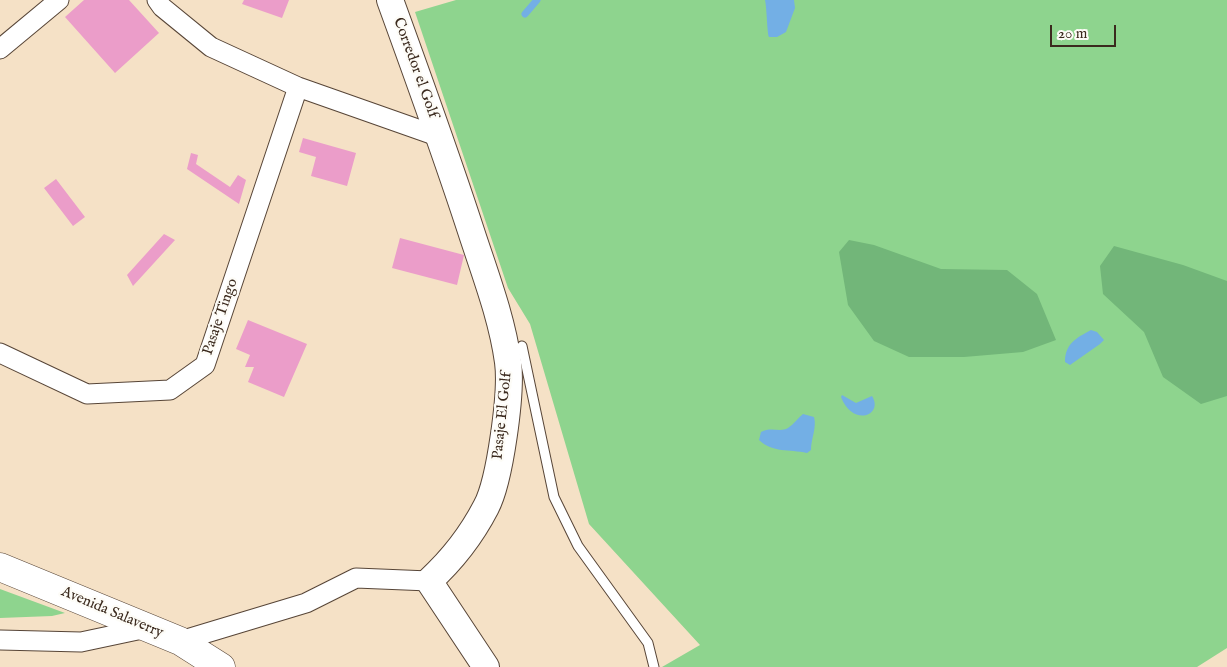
<!DOCTYPE html>
<style>
body{margin:0}
#map{position:relative;width:1227px;height:667px;overflow:hidden;background:#f5e1c6;font-family:"IM FELL English",serif}
canvas{display:block}
.scale{position:absolute;left:1050px;top:25px;width:66px;height:22px;box-sizing:border-box;border:2px solid #3b2a1e;border-top:0;padding-left:6px;font-size:15px;line-height:18px;white-space:nowrap;color:#3b2a1e;-webkit-text-stroke:4px #fdfcf7;paint-order:stroke}
</style>
<div id="map">
<canvas width="1227" height="667"></canvas>
<div class="scale">20 m</div>
</div>
<script>
const g = document.querySelector('canvas').getContext('2d');
g.lineJoin = 'round';
function fill(path, color) {
  g.fillStyle = color;
  g.fill(path, 'evenodd');
}
function strokePath(path, color, width, dash) {
  g.strokeStyle = color;
  g.lineWidth = width;
  g.lineCap = dash ? 'butt' : 'round';
  g.setLineDash(dash || []);
  g.stroke(path);
}
function write(font, color, halo, rows, align = 'center') {
  g.font = font + ' "IM FELL English",serif';
  g.lineWidth = 4.5;
  g.setLineDash([]);
  g.textBaseline = 'middle';
  g.strokeStyle = halo;
  g.fillStyle = color;
  for (const [text, x, y, turn = 0] of rows) {
    g.save();
    g.translate(x, y);
    g.rotate((+turn || 0) * Math.PI / 180);
    g.textAlign = isNaN(turn) ? turn : align;
    if (halo) g.strokeText(text, 0, 0);
    g.fillText(text, 0, 0);
    g.restore();
  }
}
fill(new Path2D(`
 M456,0H1227V648L1197,667H662L700,645L589,524L530,324L508,288L415,12Z
 M0,589L65,613L52,616L0,618Z`), '#8ed48e');
fill(new Path2D(`
 M849,240L874,245L941,269L1007,270L1037,294L1056,340L1023,352L964,357H909L874,341L848,305L839,252Z
 M1114,246L1183,265L1227,281V396L1201,404L1163,377L1144,332L1103,294L1100,266Z`), '#72b679');
fill(new Path2D(`
 M765,0H794L795,8L786,32L777,37H769C767,33 767,9 765,0Z
 M1091,330L1097,332L1104,340L1100,344L1070,365L1065,362C1065,344 1076,338 1091,330Z
 M842,395L856,403L872,396C884,415 853,428 841,397Z
 M803,414L814,417C817,427 811,439 811,450L807,453C789,449 773,453 759,440L761,432C772,426 779,433 788,428C794,424 798,418 803,414Z`), '#73afe5');
strokePath(new Path2D(`
 M525,14L537,0`), '#73afe5', 7);
fill(new Path2D(`
 M84,0H129L159,33L115,73L65,17Z
 M244,0H289L282,18L242,4Z
 M303,138L356,153L347,186L311,176L316,157L299,152Z
 M191,153L198,155L196,164L230,187L238,175L246,180L239,204L187,169Z
 M56,179L85,217L73,226L44,188Z
 M164,234L175,240L133,286L127,275Z
 M400,238L464,255L457,285L392,268Z
 M248,320L307,344L284,397L248,382L254,367H245L250,355L236,349Z`), '#eb9dc9');
const lane = new Path2D(`
 M522,346L554,497L578,546L648,643L654,667`);
const street = new Path2D(`
 M157,0L162,7L211,47L298,87L440,137
 M0,49L59,0
 M0,353L87,394L170,390L205,365L298,87
 M0,640L81,642L147,628
 M180,641L306,603L356,578L429,581`);
const secondary = new Path2D(`
 M390,0C418,77 446,154 471,231C485,274 502,318 508,362C512,392 500,481 486,507C472,534 451,561 429,581L486,667`);
const primary = new Path2D(`
 M0,567L180,641L221,667`);
strokePath(lane, '#574537', 11);
strokePath(street, '#574537', 21);
strokePath(secondary, '#574537', 28);
strokePath(primary, '#574537', 29);
strokePath(lane, '#fff', 9);
strokePath(street, '#fff', 19);
strokePath(secondary, '#fff', 26);
strokePath(primary, '#fff', 28);
write('15px', '#3b2a1e', '#fdfcf7', [
 ["Corredor el Golf",415,68,70],
 ["Pasaje Tingo",221,317,-71],
 ["Pasaje El Golf",503,416,-84],
 ["Avenida Salaverry",112,613,23]
]);
</script>
